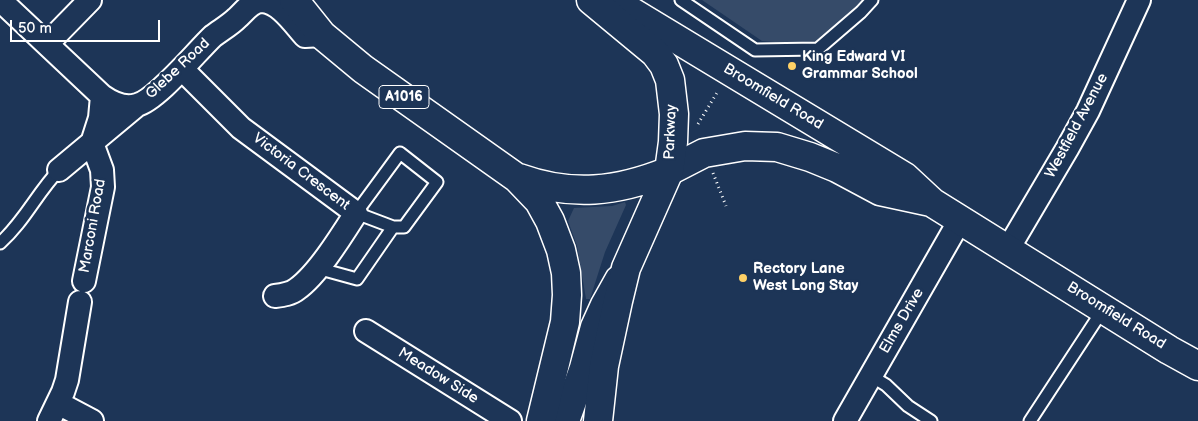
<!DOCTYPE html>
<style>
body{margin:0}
#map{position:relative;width:1198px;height:421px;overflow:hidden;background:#1d3557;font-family:"Balsamiq Sans",sans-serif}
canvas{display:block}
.scale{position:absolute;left:10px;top:20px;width:150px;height:22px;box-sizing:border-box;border:2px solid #fff;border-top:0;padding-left:6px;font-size:15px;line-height:18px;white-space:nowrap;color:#fff;-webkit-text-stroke:4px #1d3557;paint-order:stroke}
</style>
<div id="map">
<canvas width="1198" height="421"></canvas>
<div class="scale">50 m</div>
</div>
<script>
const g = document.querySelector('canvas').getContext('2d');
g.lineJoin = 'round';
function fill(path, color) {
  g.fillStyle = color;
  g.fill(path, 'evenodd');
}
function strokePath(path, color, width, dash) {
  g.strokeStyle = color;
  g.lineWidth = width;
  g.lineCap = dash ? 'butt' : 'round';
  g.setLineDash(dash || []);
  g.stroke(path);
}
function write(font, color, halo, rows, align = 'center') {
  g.font = font + ' "Balsamiq Sans",sans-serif';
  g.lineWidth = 5;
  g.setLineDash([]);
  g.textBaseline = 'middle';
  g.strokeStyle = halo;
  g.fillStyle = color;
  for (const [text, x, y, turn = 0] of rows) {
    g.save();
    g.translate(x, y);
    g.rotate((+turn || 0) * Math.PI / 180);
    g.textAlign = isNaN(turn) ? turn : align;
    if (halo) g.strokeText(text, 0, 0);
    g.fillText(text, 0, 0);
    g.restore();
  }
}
fill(new Path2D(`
 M702,0H863L822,46L762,41Z
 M625,202L626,205L605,252L590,299H586L577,246L568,221L574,208L612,206Z`), '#364b69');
const lane = new Path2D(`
 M681,0L755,50L818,49L861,12L872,0
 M400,153L437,182L404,227H393L356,213Z
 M0,243C24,222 37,193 59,170
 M317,268L357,279L393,227
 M871,376L886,385L908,406L931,421
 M1030,421L1104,308`);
const street = new Path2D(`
 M0,0L102,96C112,103 125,109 137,105C157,100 196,52 213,36C221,30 230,25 237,18C244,12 251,1 262,1C280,2 294,24 305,36L322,35
 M47,44L90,0
 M182,69L241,128L356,213C342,235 318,274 297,289C291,294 283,295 275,296
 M59,170L137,105
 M1008,249L1067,149L1088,111L1139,0
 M84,281L103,187L102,170L92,143L100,118L102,96
 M366,331L510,421
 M58,403L92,421
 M49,421L63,392L67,380L80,302
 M845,421L960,220`);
const secondary = new Path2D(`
 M608,0L622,6L905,177L933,203L1169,350L1198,366
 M669,171L704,153L745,146L777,147L810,157L837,168L880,191L931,202
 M565,421L584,368L595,327L605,305L619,280`);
const primary = new Path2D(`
 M294,0L322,35L363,69L517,178L539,201L550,221L561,250L566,273L567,295L565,322L541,421
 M591,0L655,53L664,65L670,80L674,114L673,142L669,171L626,268L618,301L604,366L598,421
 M519,178C572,197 617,192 669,171`);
strokePath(lane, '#fff', 15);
strokePath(street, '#fff', 26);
strokePath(secondary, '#fff', 31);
strokePath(primary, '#fff', 31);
strokePath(new Path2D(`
 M698,124L718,91
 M713,173L726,206`), '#fff', 3, [1, 4]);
strokePath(lane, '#1d3557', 11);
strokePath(street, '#1d3557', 22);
strokePath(secondary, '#1d3557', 28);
strokePath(primary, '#1d3557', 28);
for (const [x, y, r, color] of [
 [792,66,5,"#ffd166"],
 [743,278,5,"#ffd166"]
]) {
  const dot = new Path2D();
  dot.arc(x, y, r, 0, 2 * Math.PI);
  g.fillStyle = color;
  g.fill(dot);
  strokePath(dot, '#1d3557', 2);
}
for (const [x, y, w] of [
 [404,97,50]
]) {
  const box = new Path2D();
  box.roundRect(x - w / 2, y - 11.5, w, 23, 4);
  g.fillStyle = '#1d3557';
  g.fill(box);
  strokePath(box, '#fff', 1);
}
write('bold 14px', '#fff', null, [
 ["A1016",404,97]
]);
write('bold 15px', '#fff', '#1d3557', [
 ["King Edward VI",802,57],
 ["Grammar School",802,74],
 ["Rectory Lane",753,269],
 ["West Long Stay",753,286]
], 'left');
write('15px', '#fff', '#1d3557', [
 ["Glebe Road",178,69,-43],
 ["Broomfield Road",773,97,31],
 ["Westfield Avenue",1077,126,-62],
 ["Parkway",671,132,-88],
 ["Victoria Crescent",301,172,37],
 ["Marconi Road",93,226,-80],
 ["Broomfield Road",1116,316,32],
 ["Elms Drive",902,321,-60],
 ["Meadow Side",438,376,32]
]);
</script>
